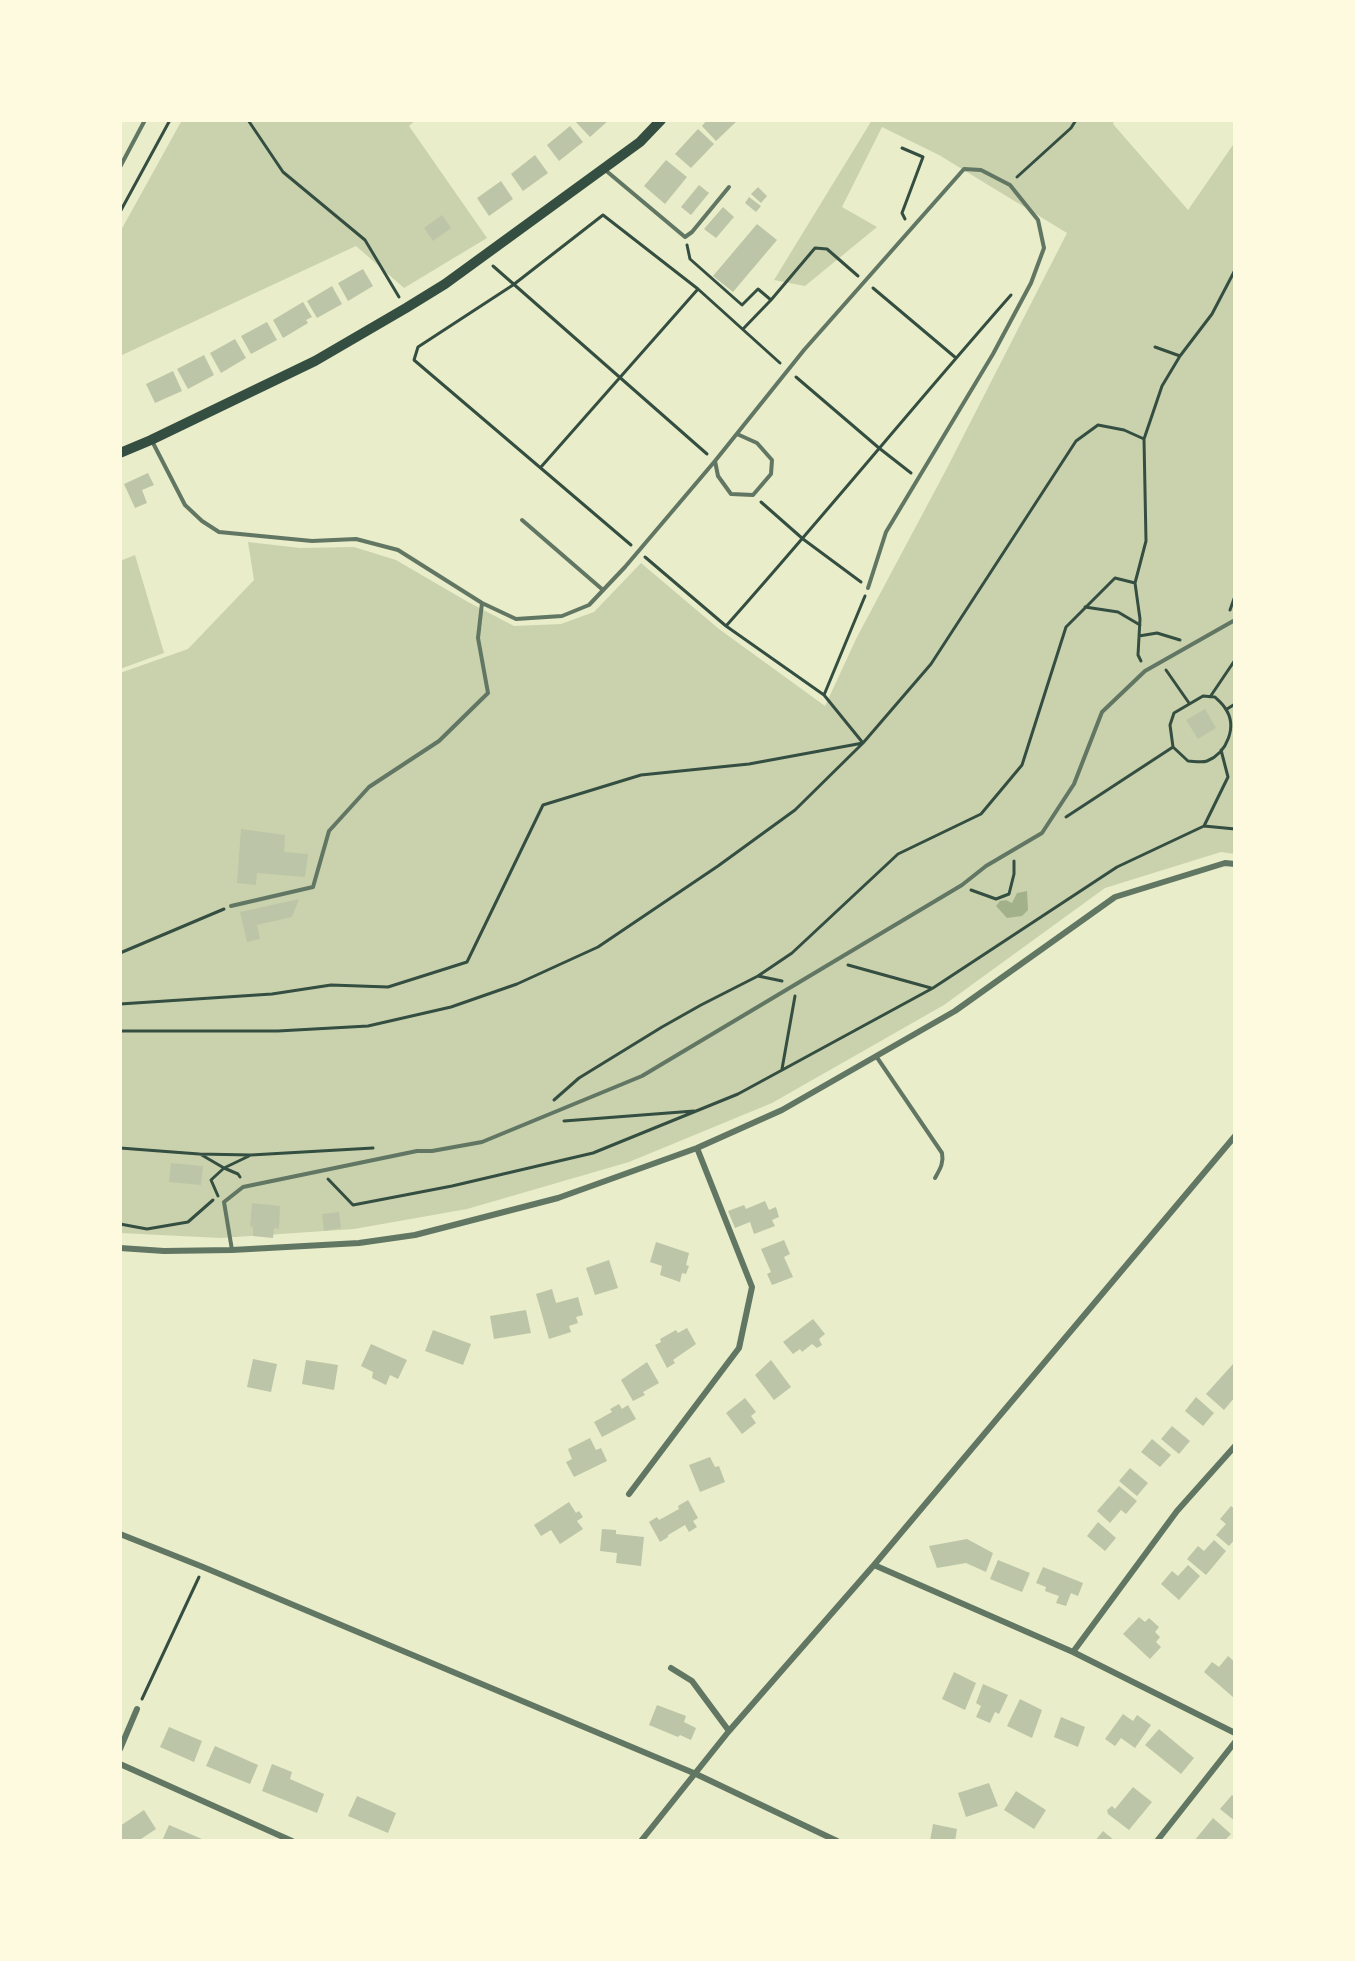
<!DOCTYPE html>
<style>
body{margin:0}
#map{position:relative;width:1355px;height:1961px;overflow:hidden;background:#e9edc9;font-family:Jost,sans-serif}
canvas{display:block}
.frame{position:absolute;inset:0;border:122px solid #fefae0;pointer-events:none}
</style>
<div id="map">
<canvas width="1355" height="1961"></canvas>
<div class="frame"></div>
</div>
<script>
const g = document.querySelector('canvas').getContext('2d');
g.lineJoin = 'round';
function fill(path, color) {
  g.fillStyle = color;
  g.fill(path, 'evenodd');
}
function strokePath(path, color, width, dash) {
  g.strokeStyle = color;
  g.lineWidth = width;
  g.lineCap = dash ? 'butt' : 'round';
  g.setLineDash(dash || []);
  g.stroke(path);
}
fill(new Path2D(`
 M182,120H416L409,126L487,238L404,288L356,246L120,356V232Z
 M872,120H1114L1113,124L1188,210L1235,142V854L1221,852L1105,888L944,1005L772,1103L629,1162L467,1209L354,1229L221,1238L120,1233V673L188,649L254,580L248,542L300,548L354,547L396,560L468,602L514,626L561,624L594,612L641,563L719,629L825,706L857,637L946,470L1067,233L939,155L882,127L842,207L877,227L805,286L774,280Z
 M135,555L164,653L120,669V561Z`), '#cad2ad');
fill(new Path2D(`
 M1027,891L1028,910L1022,916L1007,918L996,906L1000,901L1006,900L1012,903L1017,893Z`), '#a3b18a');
fill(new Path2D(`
 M574,120H609L590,137Z
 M707,120H738L716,141L702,126Z
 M570,126L583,142L559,161L547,145Z
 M698,129L714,144L691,168L675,154Z
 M535,155L548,173L523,191L511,174Z
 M666,160L687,177L665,204L644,186Z
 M501,181L513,199L489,216L477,198Z
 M699,185L709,193L691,215L681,207Z
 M758,187L767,196L761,203L751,194Z
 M749,197L761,206L756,212L745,203Z
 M723,207L734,217L716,238L704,229Z
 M442,215L451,228L433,241L424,228Z
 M757,224L777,240L733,292L713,276Z
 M363,269L373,286L348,301L338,283Z
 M332,286L342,304L317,318L307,301Z
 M303,302L312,317L306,320L308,323L283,338L273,320Z
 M267,322L277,340L251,354L241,336Z
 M235,339L246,358L221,373L210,353Z
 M204,355L214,375L188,389L177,369Z
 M173,371L182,391L155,403L146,384Z
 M148,473L154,485L142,490L147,503L135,508L124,484Z
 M1205,709L1216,728L1198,739L1186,720Z
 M241,829L285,835L284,852L308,854L305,877L257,873L256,885L237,883Z
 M299,899L292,917L257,925L260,939L247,942L240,912Z
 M171,1163L203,1166L201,1185L169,1182Z
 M765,1201L769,1210L776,1207L779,1217L772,1220L775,1226L754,1234L750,1222L735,1228L728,1211L744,1205L746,1209Z
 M252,1203L280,1206L279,1229L274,1228L273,1238L253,1236V1227L250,1226Z
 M339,1212L341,1228L324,1231L322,1214Z
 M784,1240L790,1254L784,1257L793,1277L772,1285L767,1274L771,1272L761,1249Z
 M656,1242L689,1253L686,1265L689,1266L686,1274L682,1273L680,1282L660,1275L662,1266L650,1262Z
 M609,1260L618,1288L595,1295L586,1268Z
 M552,1289L556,1303L578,1297L583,1315L576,1317L578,1323L569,1326L571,1332L549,1339L536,1294Z
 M526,1310L531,1333L494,1339L490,1316Z
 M813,1319L825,1334L819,1339L822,1345L817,1348L812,1344L802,1352L800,1349L793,1354L783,1342Z
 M687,1328L696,1344L673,1360L675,1363L667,1368L655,1345L661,1342L660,1339L676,1330L678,1333Z
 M433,1330L471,1344L463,1365L425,1351Z
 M371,1344L407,1360L398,1379L390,1375L386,1385L372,1378L373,1372L361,1366Z
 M253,1359L277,1364L271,1392L247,1387Z
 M306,1360L338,1365L334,1390L302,1384Z
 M771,1360L791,1387L774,1400L755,1375Z
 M647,1362L659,1383L643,1392L645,1395L633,1401L621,1380Z
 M1233,1364L1235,1366V1397L1224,1410L1206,1394Z
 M1196,1397L1214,1413L1203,1426L1185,1411Z
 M745,1398L756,1412L751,1416L756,1423L742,1434L726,1413Z
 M619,1404L622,1409L628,1405L636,1419L602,1437L594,1422L612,1412L610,1409Z
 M1172,1426L1190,1441L1179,1454L1161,1439Z
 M590,1438L596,1450L601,1448L607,1461L574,1477L566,1462L572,1459L568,1449Z
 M1152,1439L1171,1455L1160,1467L1141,1452Z
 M710,1457L715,1467L719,1466L725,1482L700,1492L689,1465Z
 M1130,1468L1148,1483L1137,1496L1119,1481Z
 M1119,1486L1137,1501L1126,1514L1121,1510L1110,1523L1097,1511Z
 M688,1500L698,1518L693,1521L697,1527L689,1532L685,1525L668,1535V1537L660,1542L649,1522L657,1517L659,1520L679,1509L678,1506Z
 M569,1502L576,1513L579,1511L583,1517L577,1521L583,1529L560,1544L551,1530L541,1536L534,1525Z
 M1231,1506L1235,1509V1539L1229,1546L1216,1535L1226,1524L1220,1519Z
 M1098,1522L1116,1538L1105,1551L1087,1536Z
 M602,1529L616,1530V1534L644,1537L641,1566L616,1563L617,1553L600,1551Z
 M967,1539L993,1553L986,1572L966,1563L937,1568L929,1546Z
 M1214,1540L1226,1551L1206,1575L1187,1559L1198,1546L1204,1551Z
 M998,1560L1030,1573L1022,1592L990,1579Z
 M1188,1565L1200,1576L1179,1600L1161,1584L1172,1571L1178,1576Z
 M1043,1567L1083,1583L1078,1596L1071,1593L1066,1606L1056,1603L1059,1596L1045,1591L1046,1587L1036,1583Z
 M1139,1617L1145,1622L1149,1618L1159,1627L1155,1632L1160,1637L1156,1642L1161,1647L1150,1659L1123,1634Z
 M1228,1656L1235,1662V1695L1233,1697L1204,1672L1212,1662L1219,1667Z
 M954,1672L976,1683L965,1710L942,1699Z
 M983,1684L1008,1695L999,1714L995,1712L990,1723L976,1717L981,1706L976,1703Z
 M1020,1699L1042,1710L1032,1738L1007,1726Z
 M657,1705L686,1716L684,1722L696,1728L691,1740L680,1735L678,1737L649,1725Z
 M1123,1714L1133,1721L1137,1715L1151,1725L1135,1748L1121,1738L1115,1746L1105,1739Z
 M1061,1717L1085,1727L1078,1747L1054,1737Z
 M169,1727L202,1741L194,1762L160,1747Z
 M1159,1729L1194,1758L1181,1774L1145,1745Z
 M215,1746L258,1765L250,1784L206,1766Z
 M272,1764L292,1772L290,1779L324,1794L317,1813L262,1791Z
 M989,1783L998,1806L966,1817L958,1793Z
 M1133,1787L1152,1802L1129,1830L1108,1814L1107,1810L1112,1806L1115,1809Z
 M1016,1791L1046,1810L1034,1829L1004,1810Z
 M1232,1795L1235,1798V1821L1220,1809Z
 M357,1796L396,1813L388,1833L348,1816Z
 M144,1810L156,1829L138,1841H123L120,1837V1826Z
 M1213,1818L1231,1834L1224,1841H1194Z
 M933,1824L957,1829L955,1841H930Z
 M169,1825L202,1839V1841H162Z
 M1103,1831L1115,1841H1095Z`), '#bcc5a7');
strokePath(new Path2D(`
 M248,120L283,172L365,240L399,297
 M902,148L923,157L902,213L905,219
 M1017,177L1071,128L1076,120
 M120,212L170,120
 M687,245L690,259L742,305L758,289L771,300
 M493,266L707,454
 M873,288L956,358
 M743,329L771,300L815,248L827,249L858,276
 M1155,347L1180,356
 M796,377L879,448L911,473
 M541,467L698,289L780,363
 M761,502L803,539L861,582
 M631,545L414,360L418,347L513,285L603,215L698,289
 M645,557L726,626C823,517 915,404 1011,295
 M1085,607L1118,612L1140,625
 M1230,610L1235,596
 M726,626L824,695L865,596
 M1139,636L1157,633L1180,640
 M1141,661L1138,655L1140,619L1135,583L1146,541L1144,439L1162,386L1180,356L1212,314L1235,270
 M1166,670L1189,703
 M1203,696L1215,697C1218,700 1223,704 1225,708C1238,726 1227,753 1207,761C1202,763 1193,761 1188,761L1173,747L1170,725L1174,713Z
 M1210,697L1235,660
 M1227,709L1235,704
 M1066,817L1173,747
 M1204,826L1235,829
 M971,890L996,899L1009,894L1014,874V861
 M120,953L224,909
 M848,965L931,988
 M758,976L792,953L898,854L981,814L1022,765L1066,627L1115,578L1135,583
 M120,1004L272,994L331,985L388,987L467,962L543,805L641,775L749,764L863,743L931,664L1076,441L1098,425L1124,430L1144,439
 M120,1031H278L368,1026L451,1007L517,984L598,947L718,866L795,810L863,743L824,695
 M782,1069L795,996
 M554,1100L579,1078L662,1027L701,1005L758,976L782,981
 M564,1121L694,1111
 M120,1148L199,1154L251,1155L373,1148
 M200,1154L224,1168L249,1156
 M328,1179L353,1205L452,1186L593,1153L738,1094L933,988L1117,867L1204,826L1228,777L1221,750
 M218,1196L211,1180L224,1168L238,1174L240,1177
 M120,1224L147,1229L188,1222L213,1200
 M142,1699L199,1577`), '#344e41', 3);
strokePath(new Path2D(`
 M120,167L145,120
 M604,169L685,237L692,232L729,187
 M152,441L185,505L202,521L219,532L312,541L356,539L398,550L482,603L516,619L562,616L589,605L625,567L715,461L804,350L964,169L981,170L1010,185L1038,220L1044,248L1031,283L993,354L886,532L868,588
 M715,461L718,476L731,494L753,495L771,474L772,460L757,443L737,434
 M522,520L603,590
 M231,906L313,887L329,831L369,787L439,741L488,693L478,638L482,603
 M876,1056L942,1153C944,1163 940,1169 935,1178
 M232,1250L224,1202L243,1187L417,1151H432L482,1142L642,1076L962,885L986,866L1042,833L1074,784L1102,712L1145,671L1235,620`), '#617663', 4);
strokePath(new Path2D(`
 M120,1248L164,1251L232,1250L359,1243L415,1235L558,1198L697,1148L782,1110L955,1011L1115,897L1225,863L1235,864
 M629,1494L739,1348L752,1287L697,1148
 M120,1534L203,1567L696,1774L837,1841
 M874,1565L1073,1652L1235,1733
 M1073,1652L1177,1511L1235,1446
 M671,1668L692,1681L729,1731
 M120,1749L137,1709
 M120,1764L292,1841
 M641,1841L729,1731L874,1565L1235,1136
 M1157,1841L1235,1742`), '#617663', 6);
strokePath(new Path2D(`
 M120,453L151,440L315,361L406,308L445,284L640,142L661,120`), '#344e41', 10);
</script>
